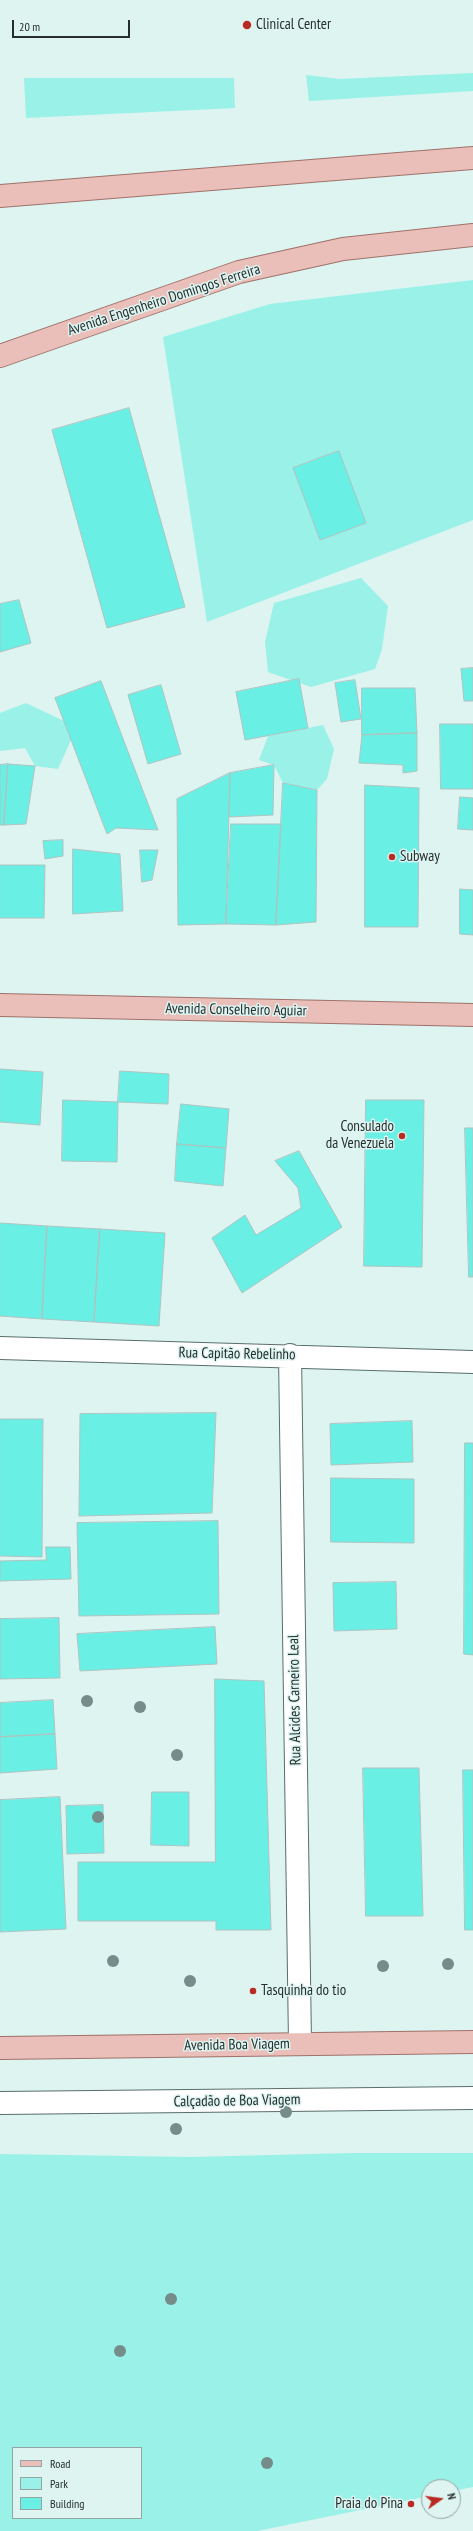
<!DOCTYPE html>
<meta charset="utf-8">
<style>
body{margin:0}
#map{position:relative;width:473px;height:2531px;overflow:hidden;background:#ddf4f1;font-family:"PT Sans Narrow",sans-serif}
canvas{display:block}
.legend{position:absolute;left:12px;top:2447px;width:130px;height:72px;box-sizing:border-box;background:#ddf4f1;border:1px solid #94a5a3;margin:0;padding:5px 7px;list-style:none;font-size:12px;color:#262f2e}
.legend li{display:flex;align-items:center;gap:8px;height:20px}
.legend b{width:20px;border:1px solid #94a5a3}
.north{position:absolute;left:421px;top:2479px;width:40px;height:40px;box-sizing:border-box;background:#ddf4f1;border:1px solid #94a5a3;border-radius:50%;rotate:76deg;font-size:11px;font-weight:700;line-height:16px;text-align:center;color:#262f2e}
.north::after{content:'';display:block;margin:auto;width:14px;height:18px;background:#b92b22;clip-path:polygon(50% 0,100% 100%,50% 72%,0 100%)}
.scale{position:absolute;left:12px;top:20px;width:118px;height:18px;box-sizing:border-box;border:2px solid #262f2e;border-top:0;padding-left:5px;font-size:12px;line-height:14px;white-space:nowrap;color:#262f2e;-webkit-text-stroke:3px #ddf4f1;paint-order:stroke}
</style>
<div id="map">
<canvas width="473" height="2531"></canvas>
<ul class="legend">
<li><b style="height:5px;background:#ebbfb9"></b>Road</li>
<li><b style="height:11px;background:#9af1e8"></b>Park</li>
<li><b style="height:11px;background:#6aefe4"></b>Building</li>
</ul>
<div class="north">N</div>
<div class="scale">20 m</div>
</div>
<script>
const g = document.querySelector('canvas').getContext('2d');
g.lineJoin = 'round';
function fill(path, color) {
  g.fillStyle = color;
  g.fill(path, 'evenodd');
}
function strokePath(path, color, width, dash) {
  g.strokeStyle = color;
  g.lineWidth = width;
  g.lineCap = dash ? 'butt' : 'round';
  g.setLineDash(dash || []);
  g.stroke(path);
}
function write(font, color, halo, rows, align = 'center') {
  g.font = font + ' "PT Sans Narrow",sans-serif';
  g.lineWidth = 3;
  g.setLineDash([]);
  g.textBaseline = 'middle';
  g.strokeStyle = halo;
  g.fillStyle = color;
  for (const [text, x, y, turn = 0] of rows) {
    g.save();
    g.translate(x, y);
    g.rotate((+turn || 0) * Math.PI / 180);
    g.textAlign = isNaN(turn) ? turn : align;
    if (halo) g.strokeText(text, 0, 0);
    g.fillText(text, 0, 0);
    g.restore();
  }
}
fill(new Path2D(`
 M473,73V91L309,101L306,75L339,79Z
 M24,78H234L235,108L26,118Z
 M473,280V520L207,622L163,337L270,304Z
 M361,578L388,606L382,649L375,669L311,687L268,672L265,642L274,603Z
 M26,703L64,721L71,740L58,769L35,766L25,748L0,751V713Z
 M323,725L334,749L327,779L317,790L283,783L274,765L259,760L268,736Z
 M352,2153H473V2487L453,2491V2487H429V2496L257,2531H0V2154L192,2157ZM13,2448H141V2518H13Z`), '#9af1e8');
const building = new Path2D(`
 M129,408L185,607L107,628L52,430Z
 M339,451L366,523L320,540L293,468Z
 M19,600L31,643L0,652V604Z
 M473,668V701H464L461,669Z
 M299,679L308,728L245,740L236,692Z
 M355,680L361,719L341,722L335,683Z
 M101,681L158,830L116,828L107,834L55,698Z
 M161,685L181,754L148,764L128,695Z
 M362,688H415L417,733L362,735Z
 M440,724H473V789H441Z
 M417,733V771L403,773V765L359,763L362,735Z
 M8,764L35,766L26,824L4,825Z
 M8,764L4,825H0V765Z
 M274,765L273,815L229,817L230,773Z
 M230,773L226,924L178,925L177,799Z
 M283,783L317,790L316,922L276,925Z
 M365,785L419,788L418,927H365Z
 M460,797L473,798V830L458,829Z
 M231,824H281L276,925L226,924Z
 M63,840V856L45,859L43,841Z
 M73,849L120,854L123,911L73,914Z
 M140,850H158L152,880L142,882Z
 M0,865H45L44,918H0Z
 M460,889L473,890V935L460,934Z
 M0,1069L43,1072L40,1125L0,1122Z
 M120,1071L169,1074L168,1104L118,1102Z
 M63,1100L118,1102L117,1162L62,1161Z
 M366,1100H424L422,1267L364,1266Z
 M181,1104L229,1109L226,1148L177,1144Z
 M465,1128H473V1277H469Z
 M177,1144L226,1148L223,1186L175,1181Z
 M299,1151L342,1227L242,1293L212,1238L245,1215L256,1235L301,1208L298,1188L275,1161Z
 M0,1223L47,1226L42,1319L0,1316Z
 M47,1226L100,1229L94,1322L42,1319Z
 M100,1229L165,1233L159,1326L94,1322Z
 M216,1413L212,1513L79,1516L80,1414Z
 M0,1419H43L42,1557L0,1556Z
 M412,1421L413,1462L331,1465L330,1424Z
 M465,1443H473V1655L464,1654Z
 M331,1478L414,1479V1543L331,1542Z
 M218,1521L219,1614L79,1616L77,1523Z
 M46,1547H70L71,1579L0,1581V1561L46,1560Z
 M396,1582L397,1629L334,1631L333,1583Z
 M59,1618L60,1678L0,1679V1619Z
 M215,1627L217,1664L80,1671L77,1634Z
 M215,1679L264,1681L271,1930H216V1921H78V1862H215Z
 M53,1700L55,1734L0,1737V1703Z
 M55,1734L57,1769L0,1773V1737Z
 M363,1768H419L423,1916H366Z
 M463,1770H473V1930H465Z
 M152,1792H189V1846L151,1845Z
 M60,1797L66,1929L0,1932V1800Z
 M103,1805L104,1853L67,1854L66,1806Z`);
fill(building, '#6aefe4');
strokePath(building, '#aec4c2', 1);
const minor = new Path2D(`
 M0,1348L473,1362
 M290,1355L300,2044
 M0,2103L473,2098`);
const major = new Path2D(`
 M0,196L473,158
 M0,356L239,272L343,249L473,235
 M0,1005L473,1015
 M0,2048L473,2042`);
strokePath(minor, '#596e6b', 24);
strokePath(major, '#9e716a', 24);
strokePath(minor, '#fff', 22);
strokePath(major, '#ebbfb9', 22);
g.fillStyle = '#758c8a';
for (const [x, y] of [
 [87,1701],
 [140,1707],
 [177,1755],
 [98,1817],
 [113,1961],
 [448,1964],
 [383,1966],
 [190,1981],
 [286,2112],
 [176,2129],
 [171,2299],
 [120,2351],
 [267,2463]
]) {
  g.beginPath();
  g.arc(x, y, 6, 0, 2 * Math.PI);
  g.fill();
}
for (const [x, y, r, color] of [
 [247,25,5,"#b92b22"],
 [392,857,4,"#b92b22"],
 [402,1136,4,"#b92b22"],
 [253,1991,4,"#b92b22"],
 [411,2504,4,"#b92b22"]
]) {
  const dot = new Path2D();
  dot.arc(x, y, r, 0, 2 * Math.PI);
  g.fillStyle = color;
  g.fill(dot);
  strokePath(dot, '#ddf4f1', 1.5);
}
write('15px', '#262f2e', '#ddf4f1', [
 ["Clinical Center",256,25],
 ["Subway",400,857],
 ["Consulado",394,1127,"right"],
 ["da Venezuela",394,1144,"right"],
 ["Tasquinha do tio",261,1991],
 ["Praia do Pina",403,2504,"right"]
], 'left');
write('15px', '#262f2e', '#ddf4f1', [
 ["Avenida Engenheiro Domingos Ferreira",164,300,-18],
 ["Avenida Conselheiro Aguiar",236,1010,1],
 ["Rua Capitão Rebelinho",237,1354,1],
 ["Rua Alcides Carneiro Leal",295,1700,-91],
 ["Avenida Boa Viagem",237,2045,-1],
 ["Calçadão de Boa Viagem",237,2101,-1]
]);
</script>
